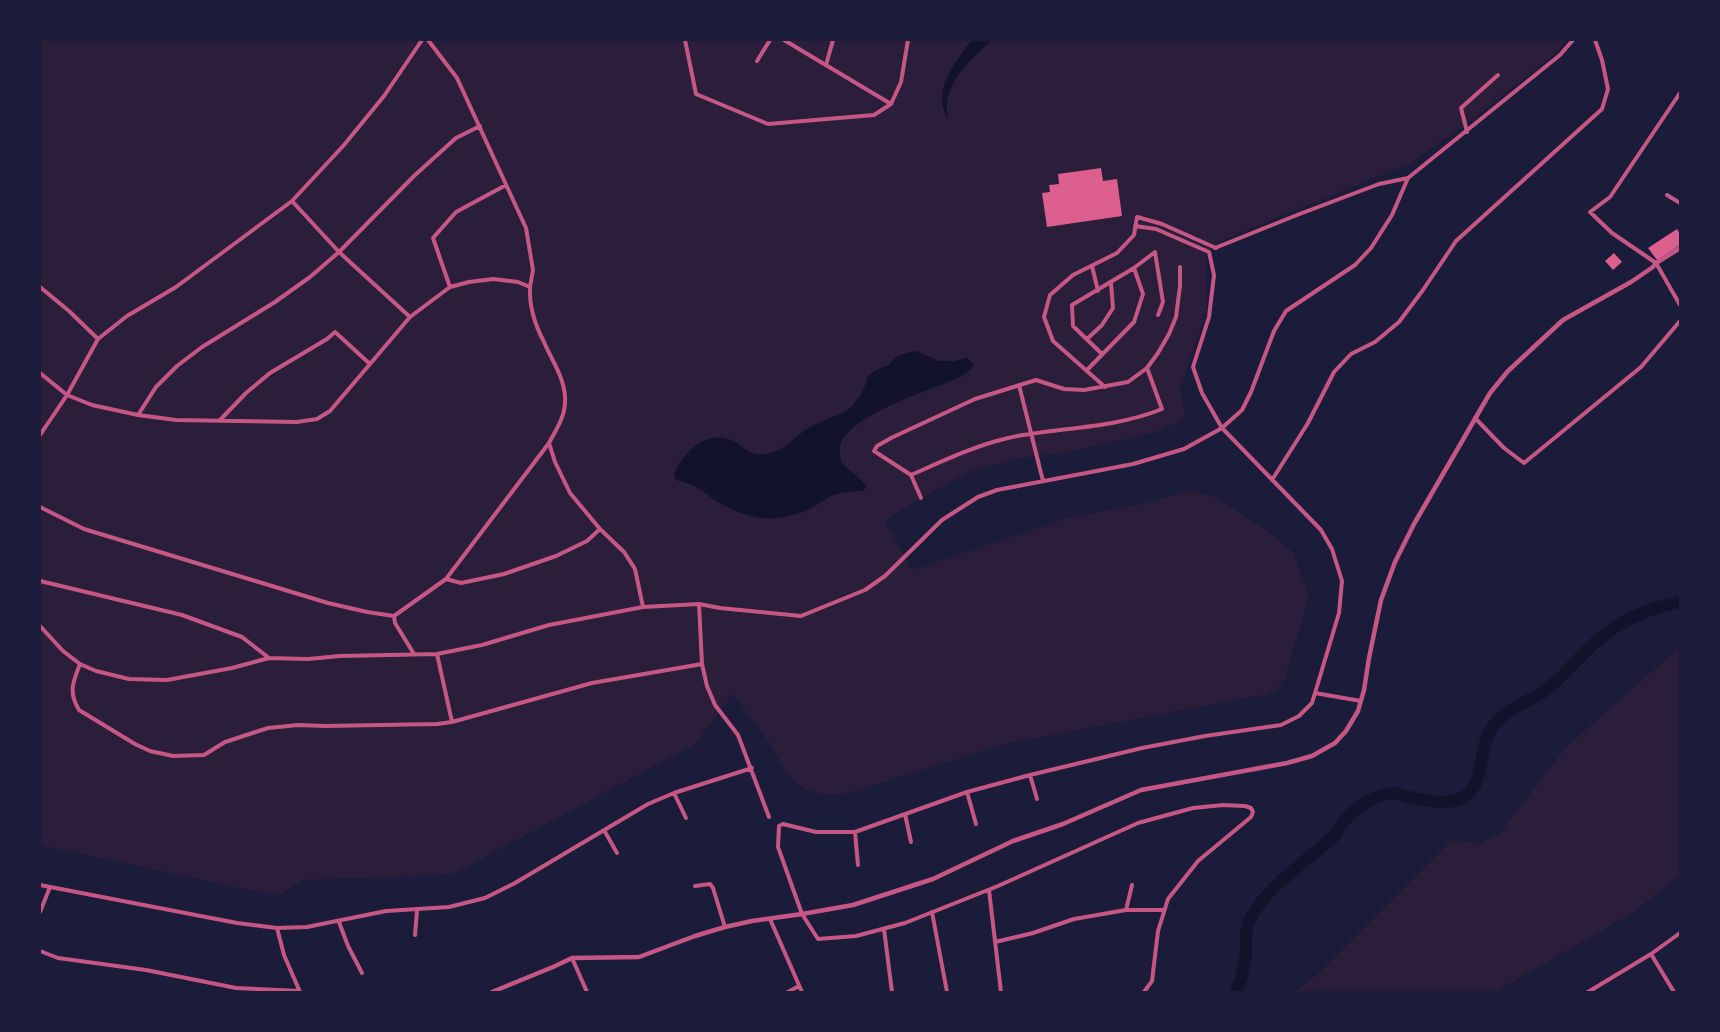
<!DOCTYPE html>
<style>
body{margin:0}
#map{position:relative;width:1720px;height:1032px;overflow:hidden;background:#1b1b3a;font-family:"Exo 2",sans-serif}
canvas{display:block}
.frame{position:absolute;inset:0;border:41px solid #1b1b3a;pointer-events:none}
</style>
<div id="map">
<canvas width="1720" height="1032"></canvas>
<div class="frame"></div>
</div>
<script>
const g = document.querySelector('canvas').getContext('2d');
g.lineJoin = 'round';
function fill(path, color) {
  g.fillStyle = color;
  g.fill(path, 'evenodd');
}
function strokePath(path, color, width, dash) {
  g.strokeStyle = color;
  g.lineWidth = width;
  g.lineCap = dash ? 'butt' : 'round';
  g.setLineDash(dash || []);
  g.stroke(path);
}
fill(new Path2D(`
 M41,40H1566L1555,54L1473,119L1411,163L1216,243L1206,255L1207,310L1180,390L1186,418L1160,431L1073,451L1022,458L969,472L900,510L885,521L912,570L1068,518L1142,504L1188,491L1213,496L1268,531L1294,553L1309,596L1285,678L1278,688L1267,694L1009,743L849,793L826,795L804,789L788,775L770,744L733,694L695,744L457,872L444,875L303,880L282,894L258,892L40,845Z
 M1680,647V875L1634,912L1502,988L1500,992H1295L1320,972L1452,840L1479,844L1500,833L1566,747Z`), '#2a1e3b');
fill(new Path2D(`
 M972,40H992C969,62 941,84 948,119C931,91 955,62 972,40Z
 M917,351L939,361H954L967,358L974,365C970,374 955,379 946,383C921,393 845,418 840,447C839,451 840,457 841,462L867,486L864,490C855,492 843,491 834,495C822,500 813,509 800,513C767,524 742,517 713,499C708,495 703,491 697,487C691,484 683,482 676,480L674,474C682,454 707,429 731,440C744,446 747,456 765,454C784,452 792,439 807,429C818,421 843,415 852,406C859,398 866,387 868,376L876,370L889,365C895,354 906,353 917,351Z`), '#12122b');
strokePath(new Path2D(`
 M1236,992C1241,980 1245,965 1246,952C1247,940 1244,930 1250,919C1269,884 1305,863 1333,837C1338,832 1341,824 1346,819C1351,813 1358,808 1364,804C1371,799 1383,794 1392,793C1398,793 1404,796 1410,797C1427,801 1454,807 1468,794C1484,781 1479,748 1490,731C1503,709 1531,702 1550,687C1567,673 1580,656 1596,642C1619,621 1649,608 1680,602`), '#12122b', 12);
fill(new Path2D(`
 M1101,168L1103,181L1117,179L1122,216L1047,227L1042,193L1050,192L1049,185L1059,184L1058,174Z
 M1677,229L1680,234V245L1657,260L1648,248Z
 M1614,253L1622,262L1613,270L1605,261Z`), '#dd5f8e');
strokePath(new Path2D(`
 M428,40L457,78L526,228L533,270L530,287
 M685,40L696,94L768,124L874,115L891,104L901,82L908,40
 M784,40L891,104
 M757,61L770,40
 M826,65L833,40
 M1680,93L1610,197L1590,212L1612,233L1656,263L1680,305
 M1467,132L1461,108L1498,75
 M1667,195L1680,203
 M292,201L339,252L410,317
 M1135,226L1156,229L1209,252
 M1215,248L1297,215L1379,184L1408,178
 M1092,266L1098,291
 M40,287L69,311L98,339
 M450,287L433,238L456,212L506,185
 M1087,339L1102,325L1113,308L1111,283
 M1102,354L1073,326L1072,305L1134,268L1155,252L1163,302L1158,315
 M1087,370L1134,322L1143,294L1134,268
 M40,373L67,395L92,405L138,415L176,420L297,422L317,419L330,411L410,317L450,287L469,282L493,279L518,282L530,287C529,306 535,325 544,342C552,361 567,381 565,404C564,418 556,430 549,443L446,579L394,616L367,612L328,603L84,529L40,507
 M1019,385L1043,481
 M1105,387L1053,341L1044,317L1050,295L1073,275L1117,253L1134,235L1137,217L1162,224L1216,248
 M138,415L156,387L177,366L202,347L275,302L310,277L339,252L414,176L456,138L480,126
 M1475,418L1504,448L1524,463L1641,367L1680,321
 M220,420L246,393L270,373L327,339L335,332L370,364
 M40,435L67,395L98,339L127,316L176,287L292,201L344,145L384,96L422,40
 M549,443L555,462L570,493L600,529L624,552L635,569L643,607
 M911,475C943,461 974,446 1008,438C1059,427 1113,429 1162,409L1147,368
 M1272,480L1308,423L1334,372L1351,354L1375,342L1399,322L1423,290L1456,241L1602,109L1608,89L1602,60L1595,40
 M921,498L911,475L874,451L877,446L891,438L975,399L1036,380L1064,389L1084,390L1128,382L1147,368L1158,353L1169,334L1176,317L1180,286V267
 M446,579L461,583L504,574L556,556L587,541L600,529
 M40,581L182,615L242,637L269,658
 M699,604L702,664L707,686L715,705L738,735L769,817
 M394,616L395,623L414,654
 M40,626L63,651L80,664L96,671L129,679L167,680L232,668L269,658L308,659L340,656L437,654L482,645L549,625L643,607L699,604L720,608L801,616L865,590L885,576L942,520L978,497L997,490L1133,464L1184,449L1222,428L1242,410L1251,392L1274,331L1286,311L1355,265L1371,248L1392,215L1408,178L1560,55L1573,40
 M437,654L452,722
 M80,664C73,682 68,692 79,710L135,744L150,751L173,756L204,755L225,742L268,728L298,725L325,726L437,724L452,722L592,683L702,664
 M1315,693L1361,701
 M1030,775L1037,799
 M967,792L976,824
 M674,793L686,818
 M905,814L911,842
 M604,830L617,853
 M855,832L858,865
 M40,885L237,923L277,928L307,927L386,911L449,907L485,898L515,883L648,804L674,793L752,768
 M695,886L710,884L713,888L725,927
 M989,890L1001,992
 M1126,910L1132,885
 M40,912L50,887
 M932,912L947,992
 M770,919L802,992
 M339,922L348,946L362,973
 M277,928L284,955L300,992
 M884,929L892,992
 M415,935L417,910
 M995,942L1033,933L1074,919L1126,910H1164
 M40,951L58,958L146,970L236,988L299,991
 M1651,954L1674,992
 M572,958L587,992
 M788,992L799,986
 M1144,992L1152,981L1158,931L1168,899L1198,861L1251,817L1253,812L1251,808L1245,806L1223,805L1193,808L1138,823L998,886L905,923L856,936L818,939L802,914L778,847L779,826L783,824L816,832H855L967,792L1030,775L1142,748L1205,736L1281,725L1299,716L1312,703L1339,613L1342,581L1332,549L1321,530L1222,428L1202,393L1193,367L1209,317L1214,275L1209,252
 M1588,992L1651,954L1680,933`), '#c65784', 4);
strokePath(new Path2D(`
 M492,992L553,967L572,958L639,957L695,936L725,927L752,921L802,914L853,905L933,879L1013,841L1063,824L1141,790L1287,763L1312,756L1335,743L1346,731L1358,711L1364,690L1369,658L1381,600L1395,562L1414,524L1490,393L1508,371L1563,320L1631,282L1653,267L1656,263L1680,248`), '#c65784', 4.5);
</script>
